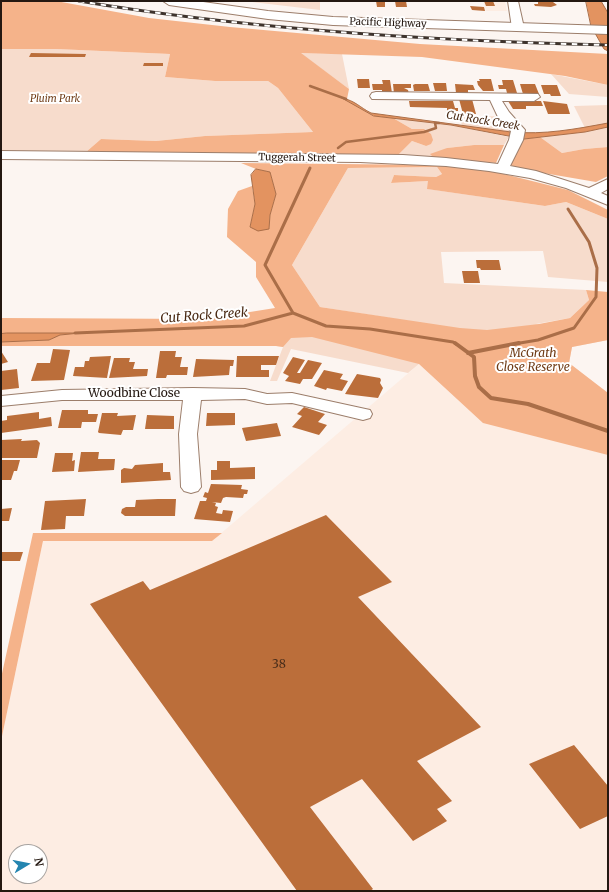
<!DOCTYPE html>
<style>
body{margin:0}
#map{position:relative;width:609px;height:892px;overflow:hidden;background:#fcf5f1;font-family:Merriweather,serif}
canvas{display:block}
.frame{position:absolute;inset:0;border:2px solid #241811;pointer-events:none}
.north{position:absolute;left:8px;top:844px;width:40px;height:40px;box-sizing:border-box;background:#fff;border:1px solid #a7a3a0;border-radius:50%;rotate:80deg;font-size:11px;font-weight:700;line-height:16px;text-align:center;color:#241811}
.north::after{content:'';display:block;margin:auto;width:14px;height:18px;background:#2485b0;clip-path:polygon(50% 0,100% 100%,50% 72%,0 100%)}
</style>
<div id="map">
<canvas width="609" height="892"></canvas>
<div class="frame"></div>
<div class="north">N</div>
</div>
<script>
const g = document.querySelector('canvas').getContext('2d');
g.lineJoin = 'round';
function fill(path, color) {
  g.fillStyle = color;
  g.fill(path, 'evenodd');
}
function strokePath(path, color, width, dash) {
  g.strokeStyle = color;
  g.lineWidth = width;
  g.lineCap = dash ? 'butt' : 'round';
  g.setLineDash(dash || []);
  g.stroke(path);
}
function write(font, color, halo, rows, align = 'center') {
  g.font = font + ' Merriweather,serif';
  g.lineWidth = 4;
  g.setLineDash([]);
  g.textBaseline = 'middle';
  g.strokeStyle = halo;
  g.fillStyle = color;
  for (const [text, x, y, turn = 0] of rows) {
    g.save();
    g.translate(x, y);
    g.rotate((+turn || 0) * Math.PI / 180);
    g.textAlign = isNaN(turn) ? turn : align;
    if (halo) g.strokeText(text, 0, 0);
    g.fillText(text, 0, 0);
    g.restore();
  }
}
fill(new Path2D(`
 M483,1H505L507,11H486Z
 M419,364L608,422V891H1V741L43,541H212ZM16,852H40V876H16Z`), '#fdede3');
fill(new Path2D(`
 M242,1H320V10L252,2Z
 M1,49H56L170,54L165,77L215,81H268L278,88L313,132L205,136L156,141L101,139L86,152L1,151Z
 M300,53L342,54L349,89Z
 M551,74L608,85V97L569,94Z
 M608,105V123L585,128L574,106Z
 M500,116L513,132L462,126L460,117Z
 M393,118L451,125L509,137L504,145H474L447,148L434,158L397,156L412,141L426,146L424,129H412Z
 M608,127V147L584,149L562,153L540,137L585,132Z
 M437,167L442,174L436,177L394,175L391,183L428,181V189L545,206L566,202L608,219V282L548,277L543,251L441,252L444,283L586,290L589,300L570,318L536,324L608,340L572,347L569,363L608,393L419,364L408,373L291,349L277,381H270L283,347L276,346H1V326L434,325L320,307L292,265L348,168Z`), '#f7dccc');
fill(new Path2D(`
 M1,1H56L149,18L230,27L420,44L608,54V85L565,76L422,57L301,53L349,89L347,99H345L374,116L393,118L412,129H424L431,134L433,140L431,144L426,146L412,141L397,156L86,152L101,139L156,141L205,136L313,132L278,88L268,81H215L165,77L170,54L56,49H1Z
 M540,137L562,153L584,149L608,147V176L596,182L514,168L510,164L524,139Z
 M474,145H504L496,163L434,158L430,154L447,148Z
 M241,163L438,165L488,170L568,190L608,210V219L566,202L545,206L427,189L428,181L391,183L394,175L436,177L442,174L437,167L348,168L292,265L320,307L460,328L487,330L539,324L570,318L589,300L586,290L608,292V340L572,347L569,363L608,393V455L483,423L419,364L312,337L291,338L283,347L276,346H1V342L49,340L60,335L76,333L1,334V318L206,319L275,308L256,277V262L227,237L228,209L238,191L252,186L255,204L250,227L269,229L270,215L276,194L270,172L256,169Z
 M33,533H222L212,541H43L1,741V678Z`), '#f5b38a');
const water = new Path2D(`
 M586,1H601L608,13V51L604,49L591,26Z
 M342,98C356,101 359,107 371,113L511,132C544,135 576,129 608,123V127L585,132L524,139L451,125L374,116Z
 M256,169L270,172L276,194L270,215L269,229L258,231L250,227L255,204L251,175Z
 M7,333H80L60,335L49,340L1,342V334Z`);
fill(water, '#e39360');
strokePath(water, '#aa6e48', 1);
strokePath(new Path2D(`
 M310,86L346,99
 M338,148L346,142L424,132L436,128L435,123H439`), '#aa6e48', 2.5);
strokePath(new Path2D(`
 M293,313L326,326L370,329L453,342L456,344
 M75,333L244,326L293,313L265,265L310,168
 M514,344L538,340L574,328L596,297L597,268L589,242L568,209`), '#aa6e48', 3);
strokePath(new Path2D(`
 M455,343L474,357L475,376L479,387L491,398L528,404L608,431
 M468,353L519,343`), '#aa6e48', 4);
fill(new Path2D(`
 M376,1H385V7H377Z
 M395,1H406L407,7H396Z
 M484,1H493L495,6H486Z
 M538,2H553L557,5L551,7L535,6L534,4H538Z
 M470,6L484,7L485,11L472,10Z
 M31,53L86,54L85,57H29Z
 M144,63H163V66H143Z
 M357,79H369L370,88H358Z
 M479,79H491L494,91H483L478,85L477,81H480Z
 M382,80H390L392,93H382V90H373L372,84H383Z
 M502,80H513L517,93H507L506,89H499L498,85H503Z
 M433,83H446L447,91H435Z
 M393,84H411V88H404L408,90L409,94H394Z
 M415,84H428L430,91H414L413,85Z
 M455,84L473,85L475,90H468V93H456Z
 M520,84H535L539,94H523Z
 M541,85H557L561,96H551L550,94H544Z
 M459,99H472L476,114H463Z
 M409,101H453L455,108H458V111H447V108L410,107Z
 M508,101H541L543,106H526V109H513Z
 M543,101L567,104L570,114H548Z
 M476,260H499L501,270H481L480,268H477Z
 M462,271H478L480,283H464Z
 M53,349L70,350L64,380L31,381L37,363H50Z
 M1,351L8,362L1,364Z
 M160,351H176L175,357H182L180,367H188L187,375H167L166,378H156Z
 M111,356L107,378L73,376L75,367H84L85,361H89L90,357Z
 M237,356H279L276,365H261V370H269V377H236Z
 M293,357L305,360L297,373H300L308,360L322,363L312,379H303L300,384L285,381L289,376L283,373Z
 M114,358H130L129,362H135L133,369H148L147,376L109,378Z
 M196,359L234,360L233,366H230L229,375L193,377Z
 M17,369L19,388L1,390V371Z
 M324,370L343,374L340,379L348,381L342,391L327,388L326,390L314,386Z
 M357,374L380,378L381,380L380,383L383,388L378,398L345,394Z
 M304,407L325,414L318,422L327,425L319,435L292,427L302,416L297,414Z
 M62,410H88V414H98L96,422H82L81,428H58Z
 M39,412V419L51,417L52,426L1,433V421L7,420V416Z
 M102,413H118L117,416L136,415L133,430H123L121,435L99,433L98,432Z
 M207,413H235V425L206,426Z
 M147,415L174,416V429H145Z
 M277,423L281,436L246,441L242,428Z
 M22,439L21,441L37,440L40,443L37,458H1V440Z
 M81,452H99L98,459H115L114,470L78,472Z
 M55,453H73L72,461L75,460L74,471L52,472Z
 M1,460H20L17,471H14L11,480H1Z
 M217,461H230V468L255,467V479L211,480V470H217Z
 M163,463V472H170L171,480L121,483V470L124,468L132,469L135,465Z
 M211,484L242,485L241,489L248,490L247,494H244L243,498L226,497L223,498L221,503L212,502L216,503L215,506L218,507L216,513L222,514L223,510L233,511L230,522L194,519L200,501H206L207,498L203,497L205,492L208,493Z
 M86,499L84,516H66L65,529L41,530L45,501Z
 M158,499H176L175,516H125L121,513L122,509L126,507H135L136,500Z
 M12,508L9,521H1V509Z
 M326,515L392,582L358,597L481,727L417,761L452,801L437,809L447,821L413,841L362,779L310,807L373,889L370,891H297L90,604L143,581L150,590Z
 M1,552H23L20,561H1Z
 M574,745L608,786V816L580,829L529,764Z`), '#bb6e3a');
const minor = new Path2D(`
 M508,1H518L524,28L522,30L518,31L512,28Z
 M376,92L538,94L540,97L534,101H502L509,112L525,130L523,140L510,166L536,171L589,188L608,179V189L601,193L608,196V205L566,188L530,178L489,171L446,166L360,162L1,159V151L403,155L446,158L498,164L509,140L511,131L498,117L490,100L372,99L370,96L372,93Z
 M193,388L245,389L267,394L292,393L370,410L372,414L370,418L363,420L292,403L267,404L245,399L201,400L197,434L201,487L198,491L191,493L184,491L181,487L179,434L183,400H62L1,406V396L62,390Z`);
const major = new Path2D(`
 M163,1H196L268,11L333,17L608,26V34L333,25L268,19L169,5Z`);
strokePath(minor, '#9c7e6b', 2);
strokePath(major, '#9c7e6b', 2);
fill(minor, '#fff');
fill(major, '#fff');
const rail = new Path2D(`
 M79,1C252,30 433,41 608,45`);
strokePath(rail, '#3e332c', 3);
strokePath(rail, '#fff', 2, [5.5]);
write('10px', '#241811', '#fff', [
 ["Pacific Highway",388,23,2],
 ["Tuggerah Street",297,158,1]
]);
write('italic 10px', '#6f3b15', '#fff', [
 ["Pluim Park",55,99]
]);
write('italic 11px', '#4a2a14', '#fff', [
 ["Cut Rock Creek",483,121,9]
]);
write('italic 12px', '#6f3b15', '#fff', [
 ["McGrath",533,354],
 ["Close Reserve",533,368]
]);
write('12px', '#241811', '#fff', [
 ["Woodbine Close",134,394]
]);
write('12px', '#4a2e1b', null, [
 ["38",279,665]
]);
write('italic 13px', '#4a2a14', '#fff', [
 ["Cut Rock Creek",204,316,-4]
]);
</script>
